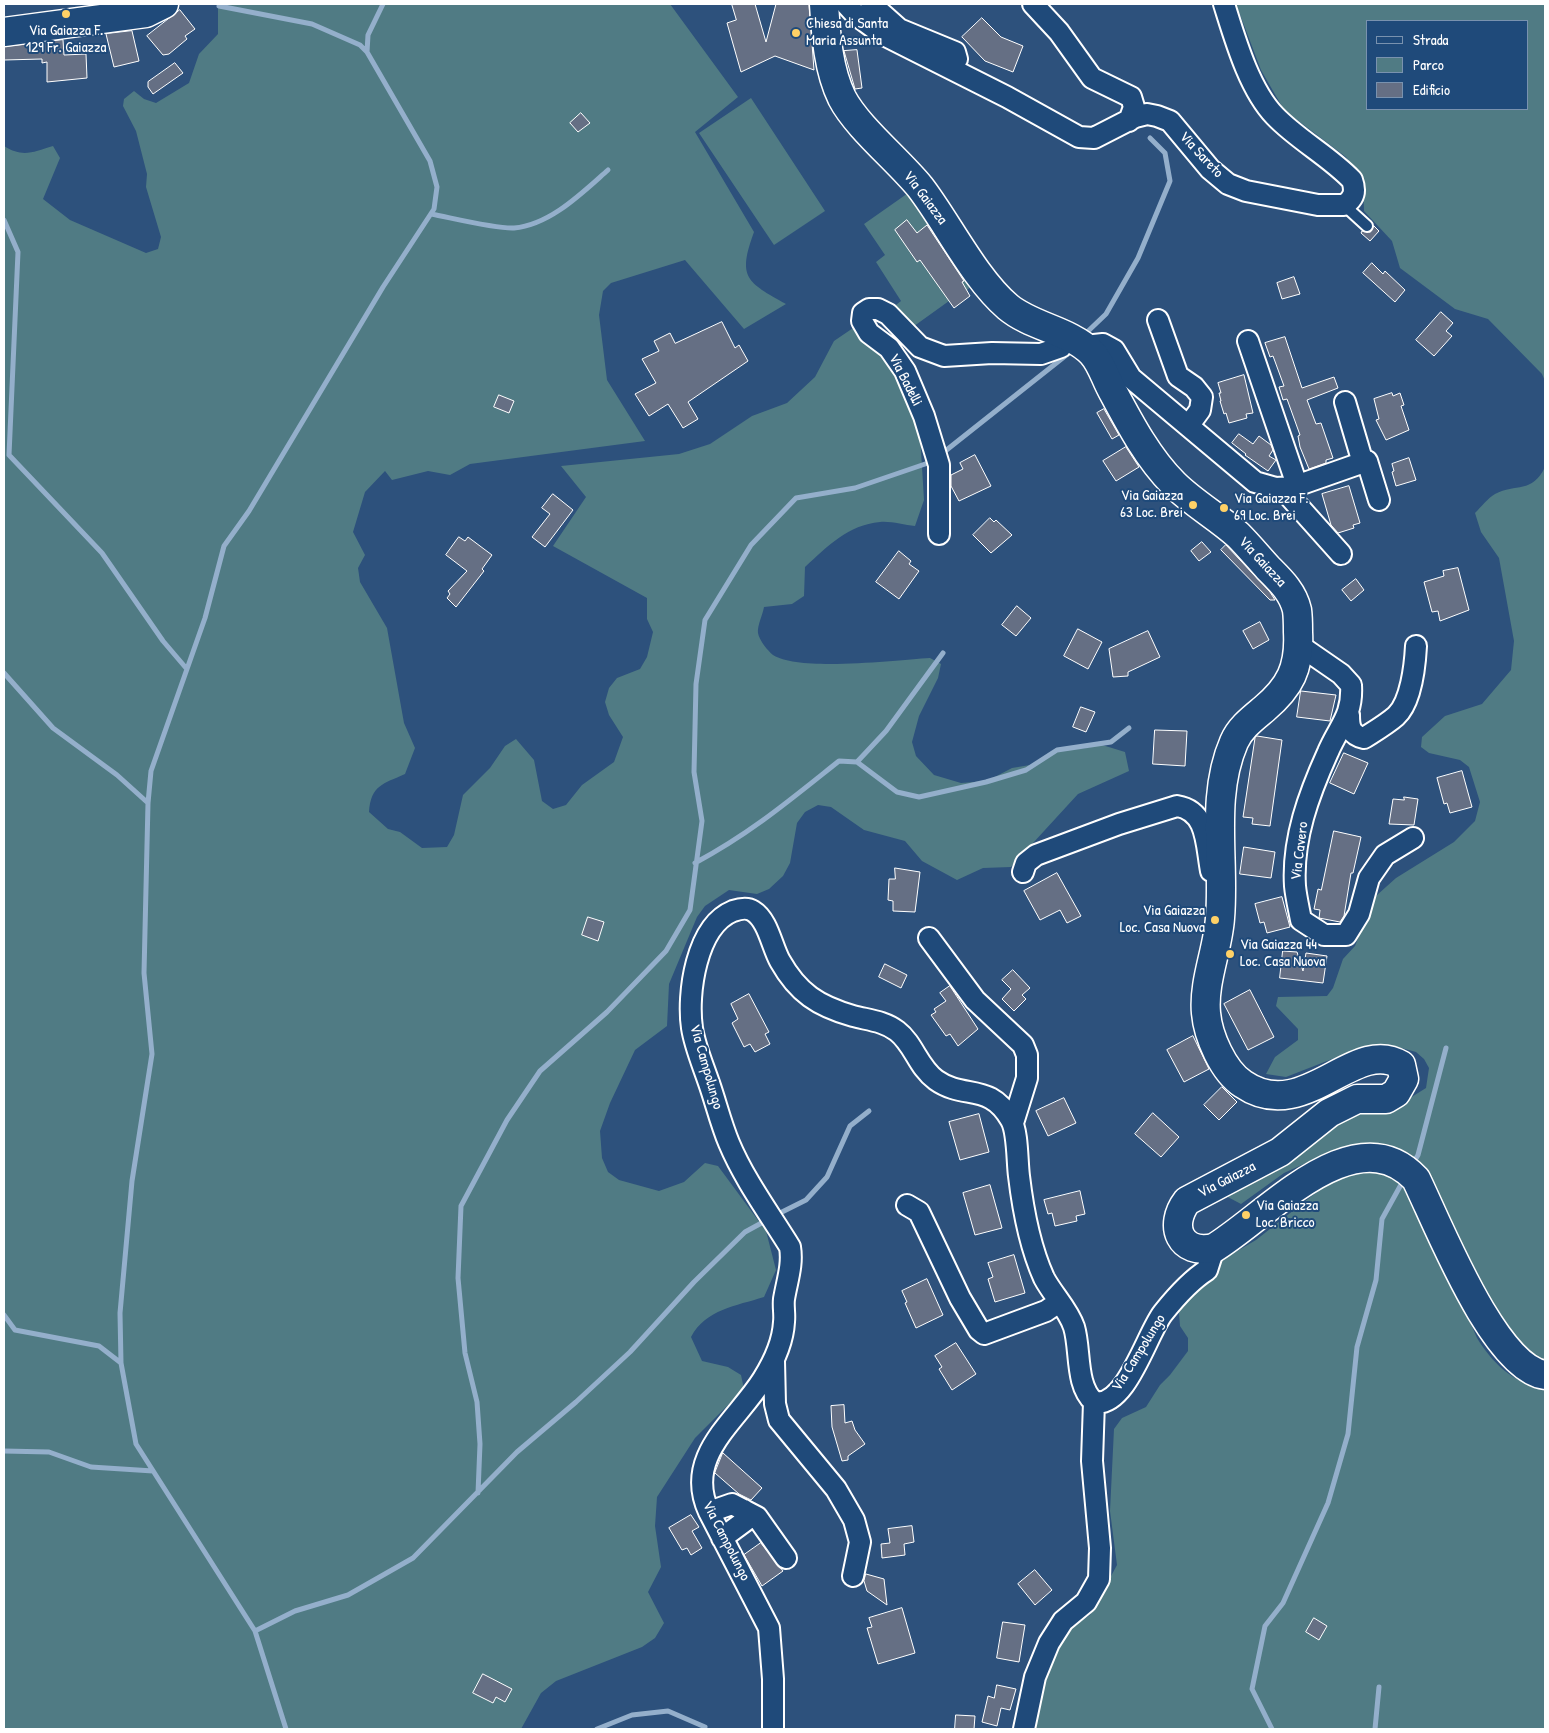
<!DOCTYPE html>
<style>
body{margin:0}
#map{position:relative;width:1549px;height:1733px;overflow:hidden;background:#2d517c;font-family:"Patrick Hand",sans-serif}
canvas{display:block}
.frame{position:absolute;inset:0;border:5px solid #fff;pointer-events:none}
.legend{position:absolute;left:1366px;top:20px;width:162px;height:90px;box-sizing:border-box;background:#1f4a7a;border:1px solid #7992af;margin:0;padding:6px 9px;list-style:none;font-size:15px;color:#fff}
.legend li{display:flex;align-items:center;gap:10px;height:25px}
.legend b{width:25px;border:1px solid #7992af}
</style>
<div id="map">
<canvas width="1549" height="1733"></canvas>
<div class="frame"></div>
<ul class="legend">
<li><b style="height:6px;background:#1f4a7a"></b>Strada</li>
<li><b style="height:14px;background:#507b84"></b>Parco</li>
<li><b style="height:14px;background:#656f84"></b>Edificio</li>
</ul>
</div>
<script>
const g = document.querySelector('canvas').getContext('2d');
g.lineJoin = 'round';
function fill(path, color) {
  g.fillStyle = color;
  g.fill(path, 'evenodd');
}
function strokePath(path, color, width, dash) {
  g.strokeStyle = color;
  g.lineWidth = width;
  g.lineCap = dash ? 'butt' : 'round';
  g.setLineDash(dash || []);
  g.stroke(path);
}
function write(font, color, halo, rows, align = 'center') {
  g.font = font + ' "Patrick Hand",sans-serif';
  g.lineWidth = 4;
  g.setLineDash([]);
  g.textBaseline = 'middle';
  g.strokeStyle = halo;
  g.fillStyle = color;
  for (const [text, x, y, turn = 0] of rows) {
    g.save();
    g.translate(x, y);
    g.rotate((+turn || 0) * Math.PI / 180);
    g.textAlign = isNaN(turn) ? turn : align;
    if (halo) g.strokeText(text, 0, 0);
    g.fillText(text, 0, 0);
    g.restore();
  }
}
fill(new Path2D(`
 M218,4H670L738,97L695,132L754,232C737,278 747,282 786,304L744,329L685,260L611,283L603,291L599,315L607,380L645,441L470,464L450,475L428,471L392,480L385,471L365,492L353,532L365,555L358,568L360,582L387,628L404,723L415,748L405,774C383,784 371,785 369,812L388,829L400,832L422,848L447,847L454,835L463,795L490,768L505,746L516,739L534,760L542,801L553,809L566,805L582,785L614,762L623,737L609,715L605,702L609,688L617,678L640,669L647,657L653,632L647,619V598L553,546L586,497L561,466L679,454L710,444L752,416L787,403L815,377L834,341L856,326L890,360L907,387L920,434L924,500L915,526C904,525 891,521 880,522C848,525 828,546 805,567L804,596L792,604L764,607C763,614 757,626 758,633C759,640 768,651 773,655C799,672 896,660 930,658L941,664L938,678L919,716L912,742L916,756L934,775L961,783L987,781L1012,768L1036,764L1059,750L1087,748L1099,744L1125,752L1129,771L1078,794L1011,867L983,868L957,880L922,861L905,841L864,830L831,807L818,805L805,812L797,823L790,863L783,876L769,889L757,894L729,890L705,906L697,917L669,984L667,1026L635,1050L610,1103L600,1131L602,1158L608,1172L619,1180L659,1191L684,1182L705,1163L718,1166L766,1231L776,1270L764,1297C736,1306 706,1309 691,1337L702,1361L728,1367L741,1375L744,1389L695,1438L657,1497L655,1526L661,1567L648,1592L664,1623L655,1638L642,1647L556,1681L541,1693L521,1729H4V146C23,158 33,152 53,146L60,158L43,199L70,220L146,253L158,249L161,237L146,187L147,174L136,131L123,106L124,99L134,91L144,99L156,103L189,83L199,54L218,34Z
 M1236,4H1545V381L1542,374L1488,319L1455,309L1400,268L1392,241L1364,211L1363,183L1346,157L1284,110L1261,70ZM1368,21H1528V109H1368Z
 M751,98L825,211L774,245L699,133Z
 M911,191L977,281L967,290L970,296L954,308L949,301L910,329L891,309L901,301L876,262L885,255L864,224Z
 M1545,467V1364L1541,1367L1483,1305L1427,1183L1409,1155L1364,1145L1326,1154L1284,1173L1241,1204L1224,1195L1344,1118L1402,1103L1426,1088L1429,1068L1424,1059L1416,1052L1394,1046L1350,1052L1286,1077L1266,1074L1275,1057L1298,1040V1029L1276,1006L1278,997L1327,996L1333,988L1343,959L1355,946L1366,918L1367,904L1396,878L1454,842L1475,821L1480,802L1469,767L1460,760L1429,753L1421,747L1422,737L1445,716L1482,704L1511,670L1514,641L1499,558L1481,532L1475,513C1481,507 1488,498 1495,494C1516,483 1532,494 1545,467Z
 M1379,1168L1413,1190L1477,1338C1491,1361 1515,1387 1545,1386V1729H1036L1039,1704L1054,1651L1069,1629L1090,1615L1117,1565L1110,1511L1114,1429L1122,1418L1146,1407L1160,1385L1170,1375L1188,1351V1338L1180,1326L1179,1313L1184,1300L1222,1260L1256,1240L1337,1176Z`), '#507b84');
strokePath(new Path2D(`
 M219,6L312,24L360,45L367,52
 M431,214C452,218 496,229 514,228C550,225 582,193 608,170
 M4,220L18,252L9,455L102,553L163,641L186,668
 M1083,336L1106,314L1138,258L1170,181L1165,153L1150,138
 M944,452L1074,349
 M4,673L53,728L117,775L148,803
 M857,762L886,731L943,653
 M695,863C751,833 790,800 839,761L857,762L897,792L919,797L986,782L1026,770L1057,750L1111,742L1129,728
 M1411,1167L1418,1155L1446,1048
 M774,1216L806,1200L827,1177L850,1126L869,1111
 M4,1315L15,1330L99,1346L121,1363
 M4,1451L49,1452L91,1467L153,1471
 M478,1493L480,1444L477,1402L465,1353L458,1278L461,1206L507,1120L540,1071L607,1012L666,951L690,910L702,821L694,772L696,684L705,620L751,545L796,498L855,488L931,462
 M255,1631L295,1611L348,1595L413,1558L517,1452L576,1402L630,1352L694,1282L745,1232L767,1220
 M286,1729L255,1631L136,1444L121,1363L120,1313L132,1181L152,1054L144,973L148,803L151,771L205,618L224,546L249,511L383,287L434,209L437,187L430,161L367,52L368,35L383,4
 M597,1729L632,1715L668,1711L705,1727
 M1272,1729L1252,1689L1265,1626L1283,1603L1328,1503L1348,1434L1357,1347L1376,1280L1382,1219L1403,1181
 M1375,1729L1379,1687`), '#94afcb', 5);
const building = new Path2D(`
 M732,4H755L766,42L776,4H809L814,70L775,56L741,72L727,23L736,20Z
 M180,10L195,29L185,36L187,39L169,54L163,55L147,36Z
 M982,18L1001,37L1023,46L1013,72L985,61L962,37Z
 M132,31L139,61L114,67L106,34Z
 M63,40L64,55L86,54L87,78L47,82V62L42,63V59L4,60V47Z
 M857,50L862,88L855,89L844,51Z
 M175,63L183,73L153,94L148,87V82Z
 M581,113L590,123L578,132L570,123Z
 M907,220L917,233L927,225L964,281L962,282L970,296L954,308L920,260L917,262L895,230Z
 M1374,226L1379,231L1370,241L1361,233L1362,231L1370,232Z
 M1372,263L1383,274L1385,271L1405,290L1395,302L1363,273Z
 M1294,277L1300,294L1282,299L1277,283Z
 M1441,312L1453,323L1446,331L1452,336L1434,356L1416,340Z
 M722,322L735,348L739,345L748,361L688,402L698,419L683,428L668,404L649,416L635,394L656,383L642,359L659,351L654,341L670,333L675,343Z
 M1285,337L1302,388L1334,377L1338,388L1307,400L1316,424L1321,423L1333,458L1326,460V463L1309,469L1300,447L1298,436L1300,435L1287,399L1283,400L1279,387L1284,386L1273,356L1270,357L1265,343Z
 M1244,375L1253,413L1246,414L1247,418L1229,423L1226,413L1224,414L1220,401H1221L1219,393H1221L1218,383Z
 M1392,393L1393,396L1400,393L1404,405L1401,406L1409,430L1386,440L1376,420L1379,419L1374,399Z
 M499,395L514,401L509,413L494,407Z
 M1104,409L1119,435L1112,439L1097,413Z
 M1239,434L1253,444L1259,436L1271,445L1273,450L1269,456L1276,460L1268,471L1245,455L1246,454L1232,443Z
 M1126,447L1139,467L1116,481L1103,461Z
 M975,455L991,486L959,501L951,486V475L963,469L960,463Z
 M1409,458L1416,480L1396,486L1392,472L1394,471L1392,464Z
 M1349,486L1360,523L1353,525L1354,528L1338,533L1331,525L1322,494Z
 M553,494L573,510L545,547L532,537L550,514L542,508Z
 M990,518L994,522L996,520L1012,535L991,553L973,535Z
 M459,537L465,541L468,537L492,555L482,569L484,571L456,607L447,598L450,594L448,591L467,571L446,555Z
 M1202,542L1211,552L1199,561L1191,551Z
 M1226,545L1270,592L1275,600H1270L1221,550Z
 M899,551L911,561L909,564L919,571L899,599L876,582Z
 M1458,568L1469,610L1440,621L1438,611L1432,612L1424,582L1444,576L1443,571Z
 M1356,579L1364,590L1351,601L1342,590Z
 M1017,606L1031,618L1016,636L1002,625Z
 M1260,622L1269,640L1253,649L1243,631Z
 M1078,629L1102,642L1088,669L1064,656Z
 M1148,631L1160,657L1128,672V676L1113,677L1109,649Z
 M1301,691L1336,695L1330,721L1297,717Z
 M1081,707L1095,712L1086,732L1073,727Z
 M1155,730L1187,731L1185,766L1153,764Z
 M1257,736L1282,740L1270,826L1252,824L1253,818L1243,817L1255,738Z
 M1344,753L1368,763L1354,794L1330,783Z
 M1462,771L1472,807L1450,813L1447,803L1444,804L1437,778Z
 M1404,797L1418,799L1414,825L1389,824L1393,799L1404,800Z
 M1334,831L1361,837L1353,873H1351L1344,916L1340,922L1319,918L1320,910L1314,909L1318,889L1321,890Z
 M1244,847L1275,852L1271,878L1240,874Z
 M895,868L920,872L915,912L893,911V901L888,900L889,879H895Z
 M1057,873L1081,916L1067,923L1060,910L1040,920L1024,891Z
 M1282,897L1290,927L1267,933L1264,922L1260,923L1255,904Z
 M588,917L604,922L598,941L582,935Z
 M1283,951L1297,952L1303,971L1306,953L1327,956L1323,983L1280,978Z
 M885,964L907,975L901,988L879,977Z
 M1013,970L1030,988L1022,995L1026,999L1014,1011L1002,999L1011,989L1002,980Z
 M950,986L978,1029L958,1046L950,1034L946,1036L931,1015L936,1012L934,1009L946,1001L940,993Z
 M1250,990L1274,1037L1248,1050L1224,1004Z
 M749,994L769,1032L765,1034L770,1044L755,1052L750,1044L744,1047L732,1023L738,1019L731,1004Z
 M1193,1036L1209,1069L1184,1082L1167,1050Z
 M1222,1087L1237,1102L1219,1120L1204,1105Z
 M1064,1098L1076,1123L1048,1136L1036,1111Z
 M1153,1113L1179,1137L1161,1157L1135,1134Z
 M979,1114L989,1152L960,1160L949,1122Z
 M990,1185L1002,1228L975,1235L963,1193Z
 M1080,1191L1085,1214L1076,1216L1077,1221L1055,1226L1052,1213L1048,1214L1044,1200Z
 M1014,1255L1025,1293L995,1302L988,1279L993,1277L988,1263Z
 M927,1279L943,1315L916,1328L905,1303L907,1302L902,1291Z
 M956,1343L976,1374L952,1390L939,1369L942,1367L935,1356Z
 M844,1405L845,1423L852,1421L855,1430L865,1444L848,1456V1460L842,1461L832,1427L831,1406Z
 M723,1453L762,1488L751,1500L739,1494L715,1473Z
 M691,1515L699,1527L692,1531L702,1548L691,1555L687,1548L682,1550L669,1528Z
 M912,1526L914,1542L904,1544L905,1555L882,1558L881,1544L890,1543L888,1529Z
 M761,1543L783,1571L762,1586L744,1555Z
 M1035,1570L1052,1590L1035,1605L1018,1584Z
 M866,1574L884,1579L887,1605L867,1591L864,1581Z
 M902,1608L915,1653L878,1664L867,1628L872,1627L869,1618Z
 M1314,1618L1327,1626L1319,1640L1306,1632Z
 M1003,1622L1025,1625L1019,1662L997,1658Z
 M483,1674L512,1689L505,1702L496,1697L493,1703L473,1693Z
 M997,1685L1016,1689L1010,1710L1001,1708L997,1726L982,1722L988,1696L994,1698Z
 M956,1715L975,1716L974,1729H955Z`);
fill(building, '#656f84');
strokePath(building, '#fff', 1);
const service = new Path2D(`
 M1344,205L1367,226`);
const minor = new Path2D(`
 M846,4L856,15L882,34L1007,97L1079,137L1094,138L1135,117L1147,114L1157,116L1170,121L1210,169L1228,184L1246,191L1318,205H1344C1354,199 1356,191 1352,180C1329,156 1298,140 1275,116C1249,89 1235,39 1224,4
 M871,4L899,29L955,52L957,59L950,68
 M1033,4L1059,32L1092,78L1131,97L1134,107L1129,121
 M1158,320L1178,376L1194,387L1202,397L1200,410L1189,425
 M1248,341L1297,485
 M1088,349L1094,345L1103,344L1114,350L1131,378L1255,482L1276,488L1293,487L1367,461L1379,500
 M1345,402L1363,463
 M1282,488L1341,554
 M939,534V465L924,416L905,371L889,348L869,333L862,321L863,313L869,309H878L888,314L920,347L944,356L992,353L1041,354L1061,347L1067,337
 M1299,645L1341,674L1351,685C1353,716 1339,726 1328,752C1309,794 1292,839 1295,886C1296,897 1299,909 1301,920L1324,935H1346L1359,914L1369,878L1385,855L1413,838
 M1349,715C1349,728 1351,735 1364,738C1375,731 1387,724 1396,716C1411,702 1415,665 1416,646
 M1023,872L1026,863L1036,855L1119,824L1177,806C1208,811 1206,845 1211,871
 M929,938L975,1000L1023,1045L1027,1055V1078L1013,1123
 M907,1205L919,1212L960,1298L979,1330L984,1334L1046,1311L1059,1302
 M774,1361L775,1404L779,1420L836,1489L854,1520L860,1542L853,1576
 M709,1512L732,1504L757,1517L786,1558
 M722,1538L745,1521L744,1510
 M773,1729V1679L769,1628L709,1512C683,1456 736,1422 763,1379C773,1363 783,1341 784,1322C785,1314 783,1307 784,1299C787,1281 793,1265 790,1247C769,1213 744,1179 729,1143C721,1124 716,1103 709,1083C703,1065 695,1047 692,1028C687,994 696,926 733,911C739,909 747,907 753,911C768,920 772,947 780,961C798,993 818,1006 853,1016C868,1020 884,1021 897,1031C914,1044 918,1067 936,1080C964,1100 990,1082 1011,1120C1018,1132 1017,1161 1019,1176C1023,1210 1030,1247 1044,1278C1053,1295 1068,1309 1074,1327C1081,1350 1075,1385 1094,1402C1126,1409 1147,1333 1163,1313C1175,1298 1191,1280 1207,1270L1214,1248
 M1024,1729L1035,1677L1049,1643L1063,1621L1086,1602L1099,1579L1100,1548L1092,1461L1094,1402`);
const secondary = new Path2D(`
 M824,4C826,35 828,69 842,98C857,127 898,160 920,187C947,222 974,278 1008,307C1032,327 1069,330 1092,353C1102,364 1105,378 1113,392C1130,424 1148,458 1174,484C1193,503 1218,517 1238,535C1248,545 1258,557 1268,568C1280,580 1293,592 1297,610C1298,617 1298,625 1298,632C1300,668 1290,687 1264,709C1252,719 1240,728 1234,742C1210,797 1225,860 1220,918C1218,949 1203,982 1206,1013C1208,1036 1223,1071 1243,1084C1304,1126 1354,1036 1401,1065L1404,1079L1396,1093L1386,1099H1357L1329,1113L1280,1152L1187,1201C1168,1226 1180,1255 1214,1248C1267,1216 1355,1114 1416,1179C1438,1224 1494,1368 1545,1375
 M4,32L146,13L164,4`);
strokePath(service, '#fff', 14);
strokePath(minor, '#fff', 24);
strokePath(secondary, '#fff', 31);
strokePath(service, '#1f4a7a', 10);
strokePath(minor, '#1f4a7a', 20);
strokePath(secondary, '#1f4a7a', 28);
for (const [x, y, r, color] of [
 [66,14,5,"#ffd166"],
 [796,33,5,"#ffd166"],
 [1193,505,5,"#ffd166"],
 [1224,508,5,"#ffd166"],
 [1215,920,5,"#ffd166"],
 [1230,954,5,"#ffd166"],
 [1246,1215,5,"#ffd166"]
]) {
  const dot = new Path2D();
  dot.arc(x, y, r, 0, 2 * Math.PI);
  g.fillStyle = color;
  g.fill(dot);
  strokePath(dot, '#1f4a7a', 2);
}
write('15px', '#fff', '#1f4a7a', [
 ["Chiesa di Santa",806,24],
 ["Maria Assunta",806,41],
 ["Via Gaiazza F.",66,31,"center"],
 ["129 Fr. Gaiazza",66,48,"center"],
 ["Via Gaiazza",1183,496,"right"],
 ["63 Loc. Brei",1183,513,"right"],
 ["Via Gaiazza F.",1234,499],
 ["69 Loc. Brei",1234,516],
 ["Via Gaiazza",1205,911,"right"],
 ["Loc. Casa Nuova",1205,928,"right"],
 ["Via Gaiazza 44",1240,945],
 ["Loc. Casa Nuova",1240,962],
 ["Via Gaiazza",1256,1206],
 ["Loc. Bricco",1256,1223]
], 'left');
write('15px', '#fff', '#1f4a7a', [
 ["Via Sareto",1201,155,47],
 ["Via Gaiazza",925,198,53],
 ["Via Badelli",905,380,63],
 ["Via Gaiazza",1262,562,47],
 ["Via Cavero",1300,851,-83],
 ["Via Campolungo",706,1067,74],
 ["Via Gaiazza",1227,1180,-27],
 ["Via Campolungo",1139,1353,-58],
 ["Via Campolungo",726,1541,63]
]);
</script>
